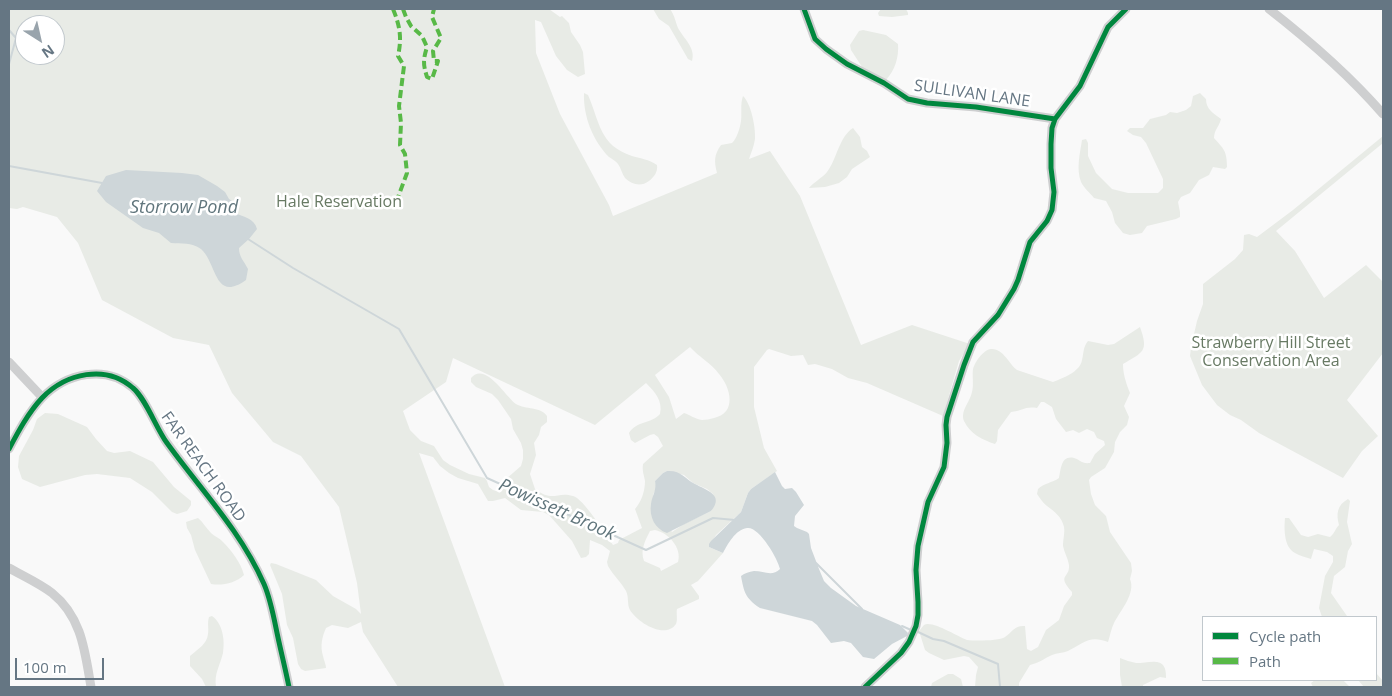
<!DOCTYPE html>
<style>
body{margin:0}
#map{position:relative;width:1392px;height:696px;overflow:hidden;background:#f9f9f9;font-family:"Open Sans",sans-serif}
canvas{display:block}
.frame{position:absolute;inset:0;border:10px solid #657683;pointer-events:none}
.legend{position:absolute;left:1202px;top:616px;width:175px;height:65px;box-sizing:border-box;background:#fff;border:1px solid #c1c8cd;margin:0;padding:6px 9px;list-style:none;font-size:15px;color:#657683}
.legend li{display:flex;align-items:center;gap:10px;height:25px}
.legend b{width:25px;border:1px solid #c1c8cd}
.north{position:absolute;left:15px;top:15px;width:50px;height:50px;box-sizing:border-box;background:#fff;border:1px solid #c1c8cd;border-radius:50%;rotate:145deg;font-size:14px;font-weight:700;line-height:20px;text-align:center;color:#657683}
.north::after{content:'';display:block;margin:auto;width:18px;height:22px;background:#99a4ac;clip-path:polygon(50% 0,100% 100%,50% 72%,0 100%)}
.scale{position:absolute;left:15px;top:658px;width:89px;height:22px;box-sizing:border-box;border:2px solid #657683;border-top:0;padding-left:6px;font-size:15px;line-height:18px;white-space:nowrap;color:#657683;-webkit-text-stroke:4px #fff;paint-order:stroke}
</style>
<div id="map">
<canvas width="1392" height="696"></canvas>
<div class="frame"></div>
<ul class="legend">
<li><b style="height:6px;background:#00873e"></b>Cycle path</li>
<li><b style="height:6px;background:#58b947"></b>Path</li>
</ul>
<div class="north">N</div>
<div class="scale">100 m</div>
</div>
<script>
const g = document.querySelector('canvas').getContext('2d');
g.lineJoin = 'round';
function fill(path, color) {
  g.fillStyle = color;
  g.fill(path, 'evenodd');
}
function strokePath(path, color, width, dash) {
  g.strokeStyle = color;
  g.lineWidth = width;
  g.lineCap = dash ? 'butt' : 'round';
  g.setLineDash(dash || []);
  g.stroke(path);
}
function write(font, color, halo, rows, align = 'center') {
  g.font = font + ' "Open Sans",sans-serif';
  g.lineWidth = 5;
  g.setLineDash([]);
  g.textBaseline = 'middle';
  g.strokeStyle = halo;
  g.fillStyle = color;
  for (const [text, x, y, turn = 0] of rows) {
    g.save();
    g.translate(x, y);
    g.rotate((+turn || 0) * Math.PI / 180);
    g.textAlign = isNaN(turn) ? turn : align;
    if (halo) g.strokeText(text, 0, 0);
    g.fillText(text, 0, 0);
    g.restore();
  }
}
fill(new Path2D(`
 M9,9H549L560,17L562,16L569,23L571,32L580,45L583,52L585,74L578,77L567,70L556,56L541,22L535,20L536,53L560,114L609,205L613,216L717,173C714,161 714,155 721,145L732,143C737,138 740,128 741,121C742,112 740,105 743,96C751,103 756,128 755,139C754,146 751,153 749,159L770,151L800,196L861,345L912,325L970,344L959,361L943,416L867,383L848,378L832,369L815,364L808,365L803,355L791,356L769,349L767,350L754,367V407L764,448L777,471L751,489L748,493L741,512L716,535L709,547L723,553L698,581L691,585L699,596V599L677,609C676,613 678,620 676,624C665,640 637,622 630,610C627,605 629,597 626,591C621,582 613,575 608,566L607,562L610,551L602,545L590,540L589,554L586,557L581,558L572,541L549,515L543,512L521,510L505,498L493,501H488L478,484L458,478L449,473L440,466L433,457L419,453L505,687H398L363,632L361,622L348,628L332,625L326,628C322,637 320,646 323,656C324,661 326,664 326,668L305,671L301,669L298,664L293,638L287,625L282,594L270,565L271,563L276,564L316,580L333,596L356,609L361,614L357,583L339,507L301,456L273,442L232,393L209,345L173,338L102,300L78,243L57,217L23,207L17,209L9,208ZM25,25H55V55H25ZM690,347C699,357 711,363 719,374C731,388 737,413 714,418C710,419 706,420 702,420C695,419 690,415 684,413L676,419L669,397L655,375ZM453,358L595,425L646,383C655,392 663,401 660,414C651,424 636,421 629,433L631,440L635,443L650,435L654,434L658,437L663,446L643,464C642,471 644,475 645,481C645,492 641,502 635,509L642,528L619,540L618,543L613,545C606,535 583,498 573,496C556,491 554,503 535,489L530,474L536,455L534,443L539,435L541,427L547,422V416C540,406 526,410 516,404C505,396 485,361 471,378V382L476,387L492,394L498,400L511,419L513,429L521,443L523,450V459L521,466L506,479L500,488L496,491L493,490L489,487L487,481L485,478L469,474L450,465L443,460L434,446L421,441L410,430L403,411L446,382ZM667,471L684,475L693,483L707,489L713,494L715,500L711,511L684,524L672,532L653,495L657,487L655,481L663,473ZM655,530C669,533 682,548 678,562L661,571L660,568L644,561C640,550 645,541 650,531Z
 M653,9H670C675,16 675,21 678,28C684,39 696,48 692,61L688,59L669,26L659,19Z
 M881,9H906L908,13V15L892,17L879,16L878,13Z
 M863,30L886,35L898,44C899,57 895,70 886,80L864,70L851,50L850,45L859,31Z
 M584,93L588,95C600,122 599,145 632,156C642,159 648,159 657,165C658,172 654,177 649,181C641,187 632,185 625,178C622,174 621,168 618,164C616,161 612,159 609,157C593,141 583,116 584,93Z
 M1200,93L1206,99C1206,109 1213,113 1221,119C1219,127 1214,130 1214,138C1224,149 1227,151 1227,167L1225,169L1213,167L1209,175L1199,180L1190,193L1181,197L1178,202L1180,212V217L1176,219L1147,226L1142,233L1130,235L1123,233L1115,223L1112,212L1106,201L1094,198C1090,193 1084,188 1081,182C1076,169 1080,153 1082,140L1086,139L1088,143V156L1096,173L1112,189L1128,193H1158L1163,188V179L1146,143L1141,137L1133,135L1127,131L1130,128H1143L1150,119L1166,115L1170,112L1177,113L1186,110L1191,106L1193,96Z
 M853,128L860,137L862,147L867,151L870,157L852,169L847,177L839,183L825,187L809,188C814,182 822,178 827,172C837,159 839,137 853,128Z
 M1383,136V143L1276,231L1295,251L1324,298L1366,265L1383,282V353L1347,400L1378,436L1362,451L1343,478L1259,433L1241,420L1230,415L1217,405L1202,385L1190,356L1191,347L1197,321L1203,304V284L1235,259L1243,250L1244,235L1249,234L1257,237L1293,210Z
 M1140,327C1149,352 1143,352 1123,364C1123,374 1126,383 1130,393L1124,406L1129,417L1127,425L1120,432L1115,442L1114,452L1105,468L1091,477L1089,480L1091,494L1095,505L1106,516L1110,532L1131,563L1132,571L1130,579C1136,593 1121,610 1114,623C1111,629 1110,636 1108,642C1089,635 1084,643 1068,651C1063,653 1057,653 1052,655C1045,658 1039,663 1030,665L1019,683V687H975L976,675L978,667L969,657L964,656L944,660L929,653L925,650L919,631C921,629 922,627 924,625C932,620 958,637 967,640C975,641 999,641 1005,637C1012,632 1015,625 1025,626L1027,649L1031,651L1038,647L1046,630L1059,620L1064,606L1072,595V592C1056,574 1070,579 1069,565C1068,558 1064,552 1063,546C1063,539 1065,533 1064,527C1062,517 1054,511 1047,506C1043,503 1040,498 1037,494L1038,489C1044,483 1052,483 1059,478C1061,469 1061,455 1074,458C1081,460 1081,464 1090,463L1095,454L1105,445L1104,441L1097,438L1094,432L1087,429L1079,433L1073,430L1066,432L1056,419L1052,407L1044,402H1041L1037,408C1025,406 1022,411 1011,412L998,430L997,441L995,444C983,440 970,434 964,421C960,411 970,402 972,392C974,385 972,376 973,369C975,362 983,350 991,349C1003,348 1009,364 1017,370L1053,382C1063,378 1080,372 1082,360C1084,352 1083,347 1088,341L1108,345L1114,344Z
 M45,413L58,414L87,427L96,439L107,451L114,453L130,451L153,462L174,487L191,501V505L187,511L177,514L172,512L152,492L130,478L97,474L85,475L40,487L22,479L18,467L19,456L33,430L37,419Z
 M1348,499L1350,501L1347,522L1352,544L1348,551L1345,567L1334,576L1331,593L1347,616L1351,617H1322L1319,608L1325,576L1333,562V556L1327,552L1314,549L1311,559C1306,557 1300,556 1295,553C1284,547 1284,530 1285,518H1289L1301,535L1308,537L1318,534L1330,537C1335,533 1335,529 1339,525C1336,514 1337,505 1348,499Z
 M198,518C203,522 206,528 211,533C215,537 220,538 223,542C232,551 241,563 244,575C236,583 222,586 211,584L195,550L191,535L187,528L186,522Z
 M212,616C223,624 225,640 223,653C220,666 214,673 216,687H206L202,679L190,666V656C198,649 207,644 208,634C209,628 207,624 209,617Z
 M1120,658C1125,660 1131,662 1136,663C1150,663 1167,655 1166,678L1160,677L1143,685V687H1122L1120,675Z
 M1376,673L1383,681V687H1364L1358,680H1376Z
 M948,674H953L961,679L963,687H931L932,683Z
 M1315,680H1343L1350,687H1313L1311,683Z`), '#e8ebe6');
fill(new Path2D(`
 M126,170L182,173L198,175L217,186L225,192L229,199L235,203L233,210L235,213C244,217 254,218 257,229L249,239L239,248C239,257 244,261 248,269L246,280C214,303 217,263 201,249C191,242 182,244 171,243L159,233L143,228L106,202L97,191L106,176Z
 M667,471C681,470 684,478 695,484C706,490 725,495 711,511L667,533C655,529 649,517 651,504C652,496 657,490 655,481L663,473Z
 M775,472L782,486L785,489L792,488L796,492L804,505L795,516L794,526L797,528L807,532L809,534L811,548L819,569L824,581L831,588L856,606L900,625L908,633L907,636L892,644L874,659L863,657L851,643L844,641L831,643L817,625L812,621L760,608C745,598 744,592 741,576C745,573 749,572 754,571C764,571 772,577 780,569C778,559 759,526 747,528C735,530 728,544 723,553L709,547V544L711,541L741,512L748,493L751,489Z`), '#ced6d9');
strokePath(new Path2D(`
 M9,30L16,38L9,64
 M9,166L102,183
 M248,239L293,268L399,329L487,478L646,550L713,518L735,520
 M816,563L862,609
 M902,626L911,630
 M916,631L933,639L944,641L998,664L1000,687`), '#ced6d9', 2);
strokePath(new Path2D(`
 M804,9L815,39L826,49L847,64L884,83L908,99L927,103L976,107L1055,119
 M1269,9C1310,41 1349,75 1383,114
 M9,362L42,397
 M9,449C18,432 28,413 42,398C66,373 106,364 133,388C146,399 156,428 167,443C201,490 240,530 264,584C270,598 273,613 276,628C280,648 285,667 289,687
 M9,568C23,576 39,583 52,593C82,617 85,652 91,687
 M865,687L901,653L909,642L916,626L918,615V602L916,570L918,546L928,502L944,467L947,443L946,425L947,417L964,365L973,342L998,315L1014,289L1018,280L1030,242L1047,221L1052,210L1054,192L1051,168V144L1052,128L1055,119L1080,86L1108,27L1126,9`), '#cecfd0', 9);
strokePath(new Path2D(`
 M393,9C400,26 402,38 398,56L404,66L399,106L401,123L400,145L405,154L407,173L397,200
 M403,9L406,17L411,26L422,36L427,47C423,60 423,64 427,77L432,79L438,61H434L433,51L441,38L432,17L434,9`), '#58b947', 4, [8, 4]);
strokePath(new Path2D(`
 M804,9L815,39L826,49L847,64L884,83L908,99L927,103L976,107L1055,119
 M9,449C18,432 28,413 42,398C66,373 106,364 133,388C146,399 156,428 167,443C201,490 240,530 264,584C270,598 273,613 276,628C280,648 285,667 289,687
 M865,687L901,653L909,642L916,626L918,615V602L916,570L918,546L928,502L944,467L947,443L946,425L947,417L964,365L973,342L998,315L1014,289L1018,280L1030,242L1047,221L1052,210L1054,192L1051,168V144L1052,128L1055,119L1080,86L1108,27L1126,9`), '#00873e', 5);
write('16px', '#657683', '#fff', [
 ["SULLIVAN LANE",972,94,8],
 ["FAR REACH ROAD",203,467,54]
]);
write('16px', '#687a64', '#fff', [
 ["Hale Reservation",339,202],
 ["Strawberry Hill Street",1271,343],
 ["Conservation Area",1271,361]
]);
write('italic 18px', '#60757c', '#fff', [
 ["Storrow Pond",184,208],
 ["Powissett Brook",557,510,24]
]);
</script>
